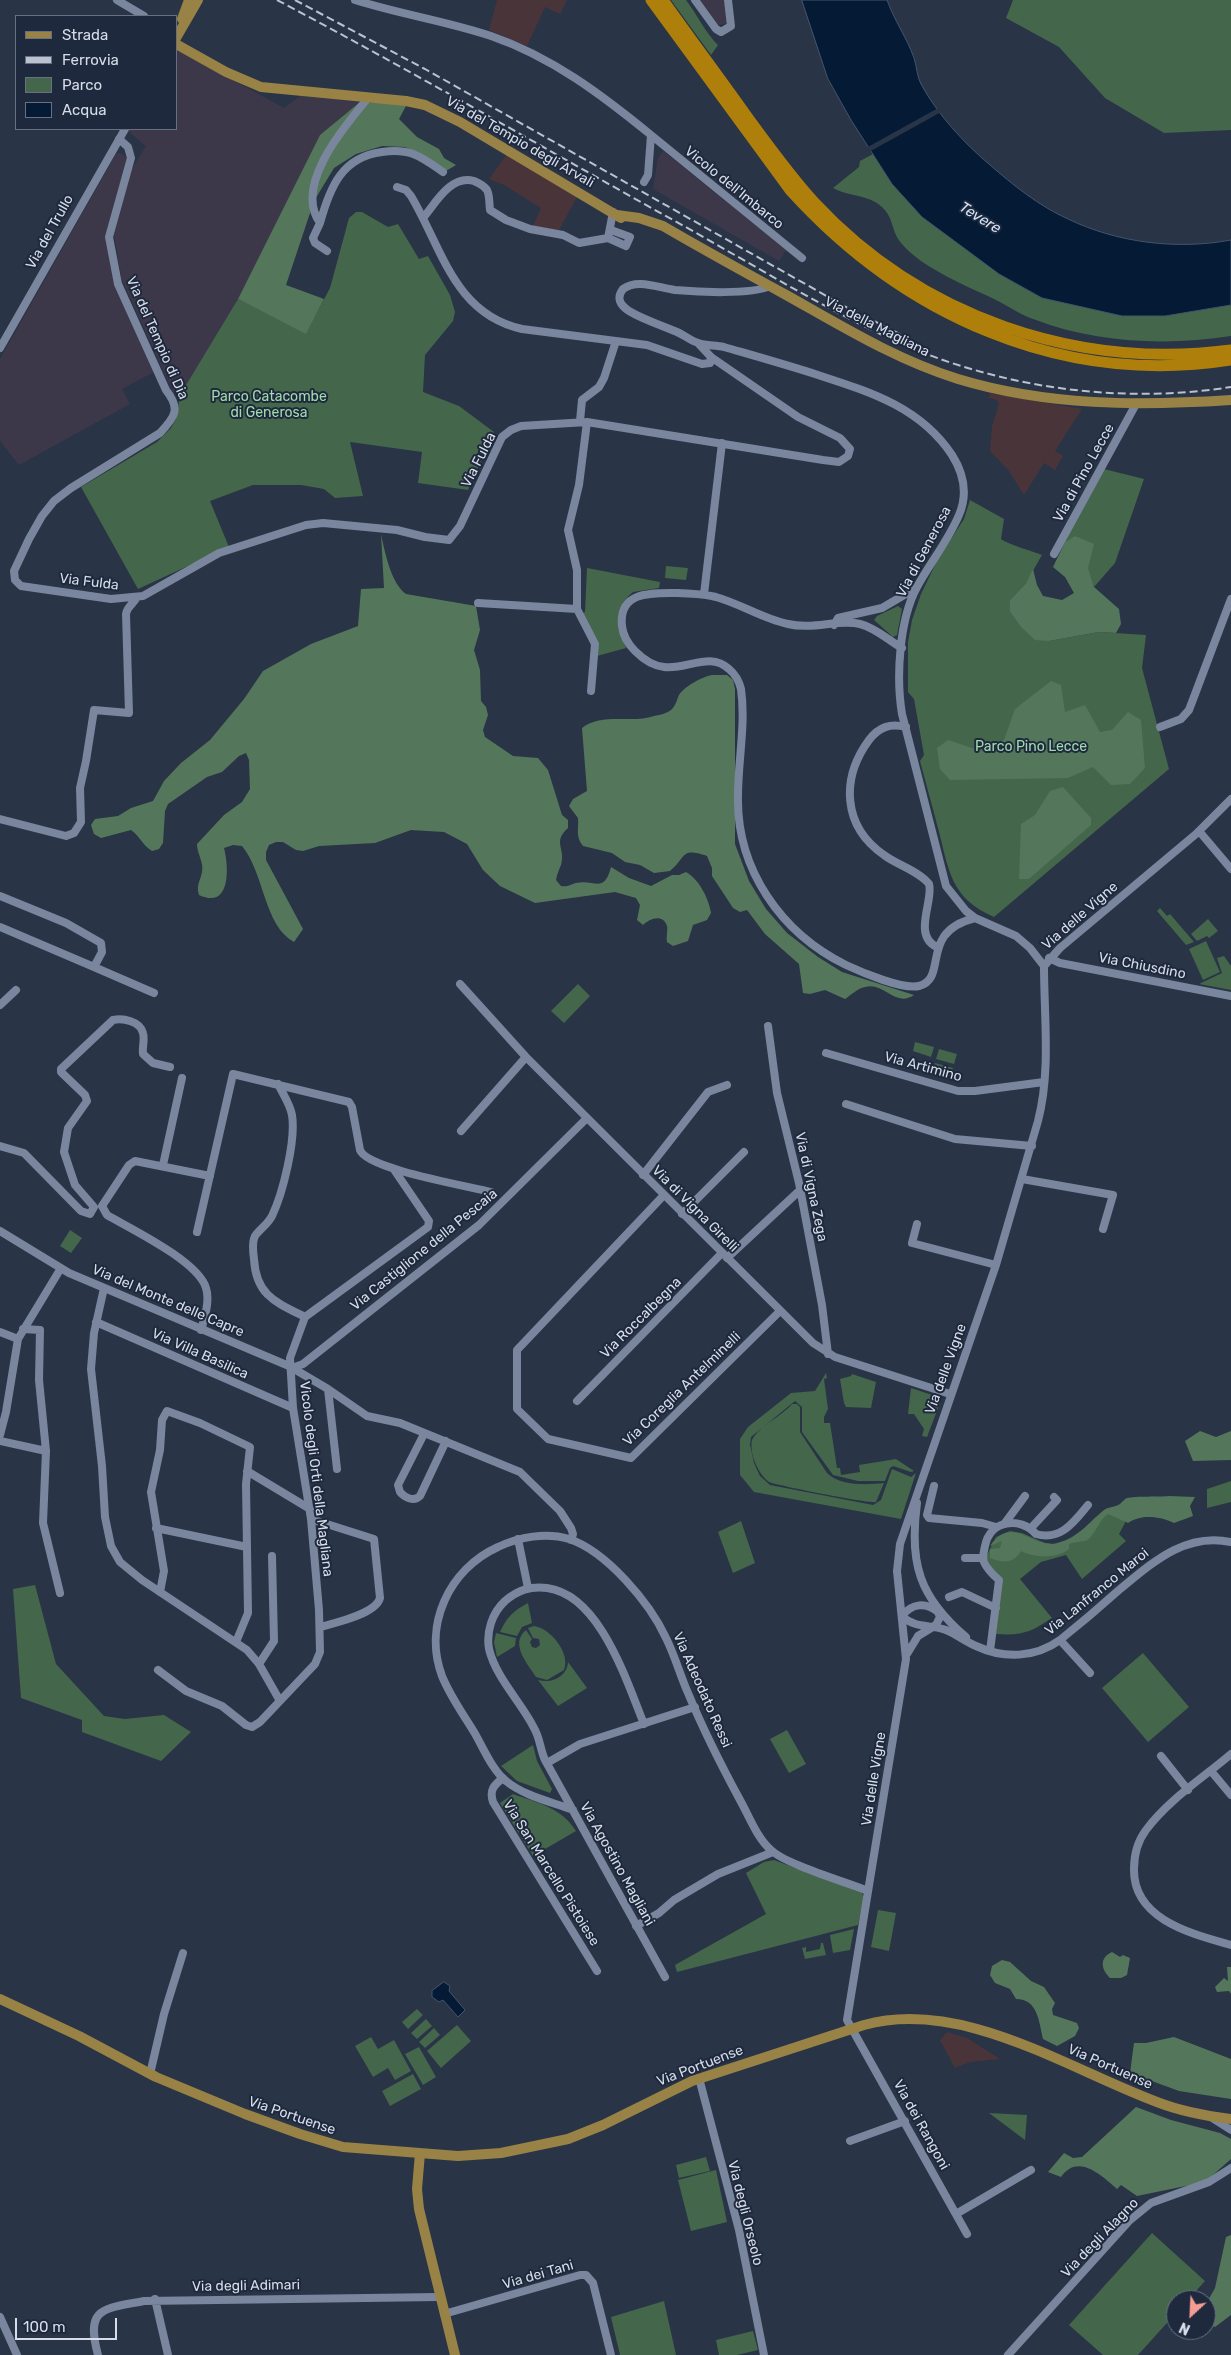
<!DOCTYPE html>
<style>
body{margin:0}
#map{position:relative;width:1231px;height:2355px;overflow:hidden;background:#293447;font-family:Rubik,sans-serif}
canvas{display:block}
.legend{position:absolute;left:15px;top:15px;width:162px;height:115px;box-sizing:border-box;background:#1f293d;border:1px solid #687182;margin:0;padding:6px 9px;list-style:none;font-size:15px;color:#d6dde9}
.legend li{display:flex;align-items:center;gap:10px;height:25px}
.legend b{width:25px;border:1px solid #687182}
.north{position:absolute;left:1166px;top:2290px;width:50px;height:50px;box-sizing:border-box;background:#1f293d;border:1px solid #687182;border-radius:50%;rotate:205deg;font-size:14px;font-weight:700;line-height:20px;text-align:center;color:#d6dde9}
.north::after{content:'';display:block;margin:auto;width:18px;height:22px;background:#f59c93;clip-path:polygon(50% 0,100% 100%,50% 72%,0 100%)}
.scale{position:absolute;left:15px;top:2318px;width:102px;height:22px;box-sizing:border-box;border:2px solid #d6dde9;border-top:0;padding-left:6px;font-size:15px;line-height:18px;white-space:nowrap;color:#d6dde9;-webkit-text-stroke:4px #1f293d;paint-order:stroke}
</style>
<div id="map">
<canvas width="1231" height="2355"></canvas>
<ul class="legend">
<li><b style="height:6px;background:#998245"></b>Strada</li>
<li><b style="height:6px;background:#bac1cf"></b>Ferrovia</li>
<li><b style="height:14px;background:#44664a"></b>Parco</li>
<li><b style="height:14px;background:#041a35"></b>Acqua</li>
</ul>
<div class="north">N</div>
<div class="scale">100 m</div>
</div>
<script>
const g = document.querySelector('canvas').getContext('2d');
g.lineJoin = 'round';
function fill(path, color) {
  g.fillStyle = color;
  g.fill(path, 'evenodd');
}
function strokePath(path, color, width, dash) {
  g.strokeStyle = color;
  g.lineWidth = width;
  g.lineCap = dash ? 'butt' : 'round';
  g.setLineDash(dash || []);
  g.stroke(path);
}
function write(font, color, halo, rows, align = 'center') {
  g.font = font + ' Rubik,sans-serif';
  g.lineWidth = 4;
  g.setLineDash([]);
  g.textBaseline = 'middle';
  g.strokeStyle = halo;
  g.fillStyle = color;
  for (const [text, x, y, turn = 0] of rows) {
    g.save();
    g.translate(x, y);
    g.rotate((+turn || 0) * Math.PI / 180);
    g.textAlign = isNaN(turn) ? turn : align;
    if (halo) g.strokeText(text, 0, 0);
    g.fillText(text, 0, 0);
    g.restore();
  }
}
fill(new Path2D(`
 M497,0H567L560,14L545,7L527,46L489,30Z
 M507,154L577,197L559,230L533,226L541,208L504,185L489,179Z
 M990,393L1082,409L1055,451L1063,456L1055,470L1044,463L1024,495L1009,471L990,451L992,426L999,404L997,400L989,398Z
 M947,2032L967,2038L1000,2059L970,2062L955,2068L940,2040Z`), '#493539');
fill(new Path2D(`
 M698,0H724L728,23L718,25Z
 M176,49L284,108L300,96L360,102L320,135L238,299L180,395L174,394L122,280L114,235L127,177L146,146L128,131L129,129H176Z
 M663,151L786,250L779,261L653,189L658,158Z
 M120,153L128,158L107,237L115,283L154,372L122,389L130,404L19,465L0,441V359L116,154Z`), '#3d3849');
fill(new Path2D(`
 M671,0H686C696,13 707,35 718,45L711,55Z
 M1013,0H1231V130L1164,133L1105,98L1059,47L1006,18Z
 M873,154L893,184L973,253L999,274L1042,298L1165,316L1231,305V336C1167,346 1096,343 1036,320C1020,315 1007,305 992,298C968,287 943,276 921,261C912,254 899,244 895,233C891,222 891,216 882,207C868,194 849,197 833,188L859,167L860,161Z
 M356,212H362L388,227L398,224L419,259L428,256L450,295L455,312L453,321L425,355L423,392L459,406L494,432L468,490L418,483L422,452L350,442L363,496L335,498L324,489L301,485H253L210,501L229,547L138,589L81,487L157,442L171,428L176,419L180,395L238,299L306,333L330,288L349,218Z
 M1104,469L1144,479L1115,563L1094,587L1076,536L1065,542L1073,523Z
 M970,500L1004,519L1001,539C1007,544 1032,551 1042,555L1026,583L1010,600V612L1020,626L1049,641L1099,632L1146,635L1142,668L1169,769L994,917C950,898 949,870 938,828C932,806 926,783 920,761L924,755L914,699L908,692V642L912,620L921,594L938,559L964,519Z
 M666,566L688,568L686,580L665,578Z
 M587,568L660,582L659,588L633,592C611,611 618,623 626,648L597,656L583,613L585,612Z
 M898,606L902,609L897,635L893,637L874,620L877,616Z
 M1160,908L1167,916L1170,914L1194,942L1186,945L1157,911Z
 M1208,919L1218,931L1209,938L1207,936L1197,941L1191,934Z
 M1206,941L1220,972L1203,980L1189,949Z
 M1224,956L1231,966V990L1199,984L1222,973L1217,958Z
 M578,984L590,996L564,1023L551,1011Z
 M915,1042L934,1047L931,1057L913,1051Z
 M939,1049L957,1054L954,1064L936,1059Z
 M935,1063L953,1068L950,1078L932,1072Z
 M70,1230L82,1238L71,1253L60,1246Z
 M826,1373L827,1378L824,1379L828,1409L824,1417V1423H830L837,1468H840L841,1475L860,1472L859,1465L896,1459L914,1471L911,1472L893,1466L890,1468L885,1481H858L833,1475L802,1432V1407L795,1401L751,1437L750,1445L754,1463L760,1476L770,1485L873,1505L881,1500L892,1469L911,1477L916,1473L901,1519L754,1492L740,1475V1439L748,1427L791,1393L815,1391Z
 M852,1374L876,1382L871,1408L846,1407L844,1403L840,1379L851,1376Z
 M911,1388L935,1396L934,1402L940,1403L927,1437L922,1436L924,1429L914,1414H908Z
 M792,1404H797L800,1407V1432L827,1473C840,1486 867,1485 884,1483L876,1502C870,1504 775,1485 769,1482C758,1474 749,1453 752,1440C760,1425 781,1417 792,1404Z
 M1231,1481V1502L1207,1508V1489Z
 M1122,1506L1125,1523L1119,1534L1126,1541L1082,1579L1066,1555L1041,1562L1020,1579L1052,1618C1031,1632 1022,1636 996,1634L1002,1578L994,1573L986,1557L996,1537L1010,1531L1022,1533L1045,1543L1054,1544L1070,1539L1084,1530L1106,1509Z
 M741,1521L755,1563L733,1573L718,1532Z
 M35,1585L56,1664L104,1716L125,1719L164,1715L191,1732L161,1761L82,1732V1720L21,1698L13,1589Z
 M528,1603L532,1623L522,1627L517,1636L500,1632C507,1617 513,1611 528,1603Z
 M534,1626C550,1628 571,1653 564,1670L547,1680L536,1677C528,1664 509,1644 526,1630L532,1639L530,1642L532,1647L536,1648L540,1645L539,1639L533,1638L528,1628Z
 M496,1633L516,1638L515,1646L497,1657L494,1642Z
 M1143,1653L1189,1707L1148,1742L1102,1688Z
 M568,1662L587,1688L558,1706L538,1680C551,1684 567,1677 568,1662Z
 M787,1730L806,1764L789,1773L770,1739Z
 M533,1745L537,1761L552,1789L550,1793L517,1781L501,1766Z
 M513,1794C538,1803 562,1808 576,1831L533,1856L500,1803Z
 M774,1860L862,1893L864,1898L858,1925L677,1972L675,1965L766,1914L746,1873L764,1862Z
 M878,1910L896,1913L889,1951L871,1947Z
 M854,1929L850,1950L833,1953L830,1935Z
 M821,1943H823L826,1955L805,1959L802,1948L806,1947V1952L820,1949Z
 M417,2009L423,2015L408,2029L402,2022Z
 M426,2019L432,2026L417,2039L411,2033Z
 M457,2025L471,2041L441,2068L427,2051Z
 M434,2028L440,2035L425,2048L419,2042Z
 M371,2037L378,2049L394,2040L411,2071L395,2080L388,2068L373,2077L355,2046Z
 M419,2047L436,2077L423,2085L405,2054Z
 M413,2074L421,2089L390,2106L382,2091Z
 M989,2113L1027,2115L1025,2140Z
 M706,2157L710,2171L679,2178L676,2165Z
 M716,2170L727,2222L691,2231L678,2180Z
 M1152,2233L1205,2281L1188,2300H1176V2313L1138,2355H1103L1069,2325Z
 M664,2301L676,2355H620L611,2317Z
 M753,2331L758,2350L737,2355H719L716,2340Z`), '#44664a');
fill(new Path2D(`
 M360,102L407,104L399,119L417,137L439,149L444,158L456,165L446,171L420,153L405,147L382,146L356,154L334,168L314,201L286,285L324,299L306,334L238,299L320,135Z
 M381,534C385,553 391,583 406,594L476,606L480,630L474,650L480,670L481,701L486,707L488,715L483,730L485,737L513,756L538,758L548,770L562,815L568,820V828C552,842 566,848 561,865C559,870 557,874 556,880L561,886C568,887 569,885 576,883C595,879 604,894 611,867L629,878L651,886L672,875H679L686,872C699,879 709,899 711,913L707,920L693,925L688,941L673,946L667,942C666,937 668,930 667,926C663,913 649,919 643,925L637,920L640,905L636,898L615,892L535,903L500,886L483,870L467,844L444,832L411,830L375,843L319,846L303,851L296,850L283,842H276L269,845L266,852V860L303,929L294,942C264,926 264,872 242,846L233,845L224,848C229,867 231,910 199,895C196,885 200,882 202,872C204,862 197,854 197,844L224,815L242,802L250,789L249,760L246,753L239,756L222,772L207,777L168,804L165,811L163,843L159,849L152,851C142,845 140,836 131,830L101,838L94,834L91,825L95,819L118,816L131,808L153,801L164,781L181,763L210,740L244,699L263,671L311,644L358,626L361,589L384,588Z
 M1075,536L1094,544L1088,568L1094,587L1119,609L1121,624L1116,633L1099,632L1049,641L1035,640L1020,626L1010,612V600L1026,583L1033,569L1037,585L1043,596L1062,600L1074,593L1065,577L1053,567L1065,542Z
 M712,675H727L733,680L735,689V844L749,881L766,909L787,933L818,957L842,972L914,995C895,1008 885,982 865,987C858,988 851,995 845,999L825,990L810,994L803,993L799,964L765,934L747,910L740,912L733,908L712,876V868L707,856C680,847 687,857 670,871L654,873L640,865L625,862L612,853L583,846C575,836 579,829 578,818L569,806L573,799L587,791L582,728C602,712 633,724 654,716C660,715 668,713 672,709C676,705 677,699 679,695C685,686 702,677 712,675Z
 M1051,681L1061,685L1065,712L1085,705L1100,732L1112,730L1128,712L1141,720L1145,768L1130,784L1111,785L1093,767L1068,778L950,780L940,769L937,748L948,740L981,751L1004,740L1015,709Z
 M1063,787L1091,818V825L1029,879H1019L1021,824L1035,815L1050,791Z
 M1200,1431L1216,1437L1231,1431V1460L1193,1461L1185,1441Z
 M1169,1496L1195,1497L1190,1506L1193,1516L1174,1523C1160,1516 1141,1514 1128,1523L1108,1514C1098,1520 1095,1538 1085,1541C1079,1542 1074,1542 1069,1544V1549C1057,1559 1034,1558 1021,1551C1013,1564 1003,1563 990,1558V1549L1000,1548L1002,1541L990,1546C1013,1513 1032,1550 1058,1543C1079,1537 1088,1523 1104,1510C1108,1507 1114,1507 1118,1505C1121,1504 1124,1499 1127,1498C1135,1496 1160,1497 1169,1496Z
 M1112,1952L1120,1957L1123,1955L1130,1958L1127,1975L1121,1978H1110C1101,1969 1099,1958 1112,1952Z
 M1002,1960L1010,1962L1031,1981L1044,1987L1055,2003L1052,2009L1053,2015L1077,2023L1079,2028L1075,2036L1057,2046L1043,2039C1039,2022 1038,1999 1016,1999L1010,1989L995,1983L990,1975L992,1966Z
 M1227,1967H1231V1994L1229,1991L1217,1992L1215,1987L1224,1978L1228,1981Z
 M1174,2037L1231,2059V2099L1179,2091L1130,2073L1134,2043H1146Z
 M1136,2107L1171,2120L1220,2133L1231,2139V2159L1205,2182L1137,2196L1121,2185L1117,2189C1101,2175 1078,2153 1061,2177L1048,2172L1064,2153L1073,2158L1082,2157Z
 M1231,2235V2315L1215,2327L1206,2322V2304L1215,2288L1226,2237Z`), '#54775b');
const water = new Path2D(`
 M802,0H887C894,20 907,38 914,58C917,67 917,77 921,84C937,114 964,143 990,165C1013,185 1039,206 1068,219C1118,243 1177,250 1231,240V305L1165,316H1122L1042,298L999,274L922,217L892,184L851,120L828,79Z
 M444,1982L450,1986L449,1991L465,2010L458,2017L443,2000L439,2002L432,1997V1991Z`);
fill(water, '#041a35');
strokePath(water, '#43546b', 1);
fill(new Path2D(`
 M940,107L943,111L869,152L866,148Z`), '#293447');
strokePath(new Path2D(`
 M117,0L144,16
 M355,0C399,14 446,21 491,36C552,57 602,95 651,135L648,175L644,182
 M695,0L716,29L721,32L731,26L728,0
 M368,98C345,126 293,185 320,223C330,187 342,157 382,152C410,148 420,156 443,172
 M651,135L802,258
 M119,139L128,147L131,158L109,237L118,284L166,390C181,409 175,417 160,433L71,488L54,501L42,516L29,539L14,571L15,580L21,586L111,599L143,596L219,553L306,525L323,523L397,530L425,537L449,540L460,526L502,437L511,430L521,426L587,422L823,460L839,462L848,456L850,449L840,438L798,417L711,357L698,343
 M397,187L406,190L411,196C442,248 454,314 522,329L647,345L702,364L710,363L711,357
 M423,218C435,204 451,174 474,181C479,183 484,186 487,190C490,196 489,203 490,210L506,220L530,229L563,235L579,243L608,238
 M320,223L313,238L315,243L327,251
 M611,230L630,237L626,246L608,238L613,212
 M770,286C751,295 697,292 675,290C658,288 638,278 623,289C616,298 620,305 629,311C644,320 661,325 677,332C684,335 691,341 698,343C705,346 715,345 724,347C755,356 787,365 818,375C870,392 920,407 952,455C964,474 968,494 959,515C948,541 930,563 917,587C899,620 896,678 902,714L946,886L966,911L975,918L1016,936L1030,948L1044,966
 M0,348L125,129
 M580,421L582,400L599,387L604,378L616,341
 M587,422L579,485L568,530L577,570V609L595,644L591,691
 M1054,554L1136,404
 M704,594L722,443
 M478,603L577,609
 M834,625L838,618L882,608L916,588
 M902,648C888,640 876,628 860,624C838,619 813,630 788,624C763,619 741,604 716,597C704,594 691,594 678,593C654,593 618,590 622,626C623,636 628,644 635,651C643,659 653,666 664,667C687,670 710,651 729,669C735,674 739,681 741,689C746,724 738,761 738,795C736,869 781,933 846,965C861,972 903,990 919,986C949,978 918,932 975,918
 M906,727C890,723 879,727 869,740C841,778 842,826 884,855C897,865 919,871 929,884C934,900 912,936 937,947
 M1160,727L1181,719L1189,710L1231,599
 M0,819L66,836L74,833L81,822L80,788L86,761L94,710L129,713L126,614C127,606 134,604 137,597
 M1199,831L1231,869
 M0,896L66,923L101,943L102,952L94,967L0,927
 M1049,958L1060,963L1231,996
 M94,967L154,993
 M460,984L526,1057L813,1343L835,1357L950,1394
 M0,1005L16,990
 M768,1026L777,1093L799,1183L822,1305L828,1354
 M826,1053L958,1091H975L1044,1082
 M278,1084C283,1094 290,1104 292,1115C296,1140 283,1193 272,1216C268,1224 260,1229 255,1236C252,1242 253,1252 254,1259C256,1295 275,1302 305,1317
 M846,1104L955,1139L1032,1146
 M461,1131L526,1057
 M0,1146L24,1153L81,1211L90,1214L94,1207L75,1185L64,1152L68,1128L87,1101L85,1095L61,1072V1069L113,1020C123,1018 140,1021 143,1033C145,1040 142,1047 143,1054L153,1063L170,1067
 M163,1165L182,1078
 M643,1175L708,1092L727,1085
 M1022,1179L1113,1195L1103,1229
 M664,1195L517,1350V1409L548,1439L631,1458L780,1311
 M682,1214L744,1152
 M917,1224L912,1243L996,1265
 M0,1231L69,1273L289,1366L328,1389L337,1469
 M197,1232L233,1074L349,1102L352,1107L360,1150C367,1169 468,1186 491,1192
 M727,1258L798,1192
 M104,1288L94,1333L91,1369L102,1466L105,1517L111,1546L120,1562L142,1580L247,1650L259,1664L280,1701
 M96,1322L293,1408
 M23,1329L40,1330L39,1380L46,1451L43,1523L60,1593
 M201,1330C205,1317 210,1300 206,1288C198,1261 131,1229 107,1215L102,1206L129,1165L135,1161L210,1176
 M0,1332L18,1339
 M289,1366L295,1367L303,1364L479,1225L587,1118
 M328,1389L367,1416L400,1423L520,1472L560,1511L571,1528L573,1534L571,1540
 M577,1401L722,1253
 M424,1434L398,1485L400,1492C405,1498 414,1502 420,1496L446,1441
 M0,1435L6,1412L18,1339L61,1268
 M0,1441L46,1451
 M247,1471L310,1509
 M934,1486L927,1515L929,1518L982,1523L996,1527
 M917,1503C909,1563 919,1597 966,1637
 M311,1519L374,1539L380,1598C376,1614 335,1623 320,1627
 M1005,1523L1025,1496
 M156,1528L247,1547
 M1031,1528L1057,1500L1054,1497
 M518,1539L528,1588
 M965,1558H983
 M160,1592L164,1571L151,1492L160,1450L162,1420L167,1411L200,1423L250,1447L246,1484L248,1613L236,1642
 M949,1597L962,1592L996,1608
 M902,1616C915,1629 931,1624 946,1630C956,1634 966,1642 976,1646C1004,1659 1035,1658 1060,1640C1080,1624 1100,1607 1119,1590C1152,1563 1185,1532 1231,1542
 M902,1616C912,1603 926,1602 938,1612L940,1617L936,1625L918,1636L907,1654
 M1060,1640L1090,1673
 M990,1651L999,1580C993,1575 987,1569 984,1562C982,1557 984,1551 985,1546C990,1520 1020,1516 1036,1534C1061,1541 1074,1522 1088,1505
 M259,1664L274,1641L272,1556
 M158,1670L186,1691L222,1706L246,1725L252,1727L260,1722L315,1664L320,1652L319,1610L311,1519L293,1408L290,1358L305,1317L428,1227L429,1221L395,1171
 M644,1724C626,1680 600,1595 547,1588C530,1586 518,1590 505,1601C492,1613 486,1632 489,1649C496,1678 521,1702 534,1728C540,1738 540,1749 545,1760L665,1977
 M1231,1754C1203,1778 1168,1800 1146,1830C1137,1842 1134,1854 1134,1869C1133,1920 1193,1934 1231,1945
 M1161,1756L1188,1790
 M547,1763L580,1744L695,1707
 M1211,1771L1231,1795
 M503,1778C494,1785 489,1790 493,1802L597,1971
 M573,1810C552,1802 524,1796 506,1781C492,1770 483,1747 474,1732C463,1714 450,1696 442,1676C423,1625 449,1569 498,1547C519,1537 546,1532 569,1539C606,1551 650,1603 666,1638C675,1656 680,1675 688,1693C703,1729 721,1765 740,1800C749,1816 757,1838 771,1850C785,1864 846,1882 868,1891
 M636,1926L659,1913L674,1900L718,1874L773,1852
 M150,2074L164,2014L183,1953
 M699,2078L739,2230L764,2355
 M1209,2116L1231,2130
 M850,2141L905,2121
 M956,2214L1031,2170
 M967,2234L847,2020L906,1659L897,1571L900,1544L996,1265L1038,1121C1051,1071 1044,1017 1044,966L1060,948L1196,834L1231,799
 M155,2299L168,2355
 M444,2314L580,2275H586L593,2283L611,2355
 M0,2317L17,2355
 M98,2355C85,2307 103,2309 144,2301L439,2297
 M1008,2355L1129,2221L1151,2203L1209,2182L1231,2168`), '#79869d', 8);
strokePath(new Path2D(`
 M182,19L189,0
 M176,38L198,0
 M176,44L226,72L261,87L406,101L425,105L460,122L621,218
 M617,215L639,218L663,226C704,250 746,273 788,296C843,327 897,360 958,379C1047,406 1139,406 1231,400
 M0,1999L79,2036L156,2077L245,2114L300,2134L343,2147L458,2156L501,2153L568,2139L603,2125L692,2081L864,2025C962,1998 1068,2069 1157,2102C1180,2111 1206,2116 1231,2119
 M420,2153L417,2189L419,2209L455,2355`), '#998245', 10);
strokePath(new Path2D(`
 M651,0L790,190C903,315 1061,387 1231,360
 M663,0C692,41 722,81 751,122C771,149 791,177 814,202C921,317 1076,370 1231,350`), '#ae800b', 11);
strokePath(new Path2D(`
 M277,0C408,69 535,143 664,215C739,256 813,303 891,339C995,387 1117,405 1231,387
 M295,0L425,69L846,307L908,338`), '#bac1cf', 2, [8, 4]);
write('14px', '#d6dde9', '#1f293d', [
 ["Via del Tempio degli Arvali",520,142,30],
 ["Vicolo dell'Imbarco",734,188,39],
 ["Via del Trullo",50,232,-61],
 ["Via della Magliana",877,327,27],
 ["Via del Tempio di Dia",157,338,66],
 ["Via Fulda",479,460,-63],
 ["Via di Pino Lecce",1084,473,-61],
 ["Via di Generosa",924,552,-62],
 ["Via Fulda",89,582,7],
 ["Via delle Vigne",1080,916,-41],
 ["Via Chiusdino",1142,966,11],
 ["Via Artimino",923,1067,15],
 ["Via di Vigna Zega",811,1187,78],
 ["Via di Vigna Girelli",695,1209,45],
 ["Via Castiglione della Pescaia",424,1250,-39],
 ["Via del Monte delle Capre",168,1301,23],
 ["Via Roccalbegna",641,1318,-45],
 ["Via Villa Basilica",200,1354,24],
 ["Via delle Vigne",946,1369,-70],
 ["Via Coreglia Antelminelli",682,1389,-44],
 ["Vicolo degli Orti della Magliana",316,1479,83],
 ["Via Lanfranco Maroi",1097,1592,-39],
 ["Via Adeodato Ressi",702,1690,66],
 ["Via delle Vigne",874,1779,-81],
 ["Via Agostino Magliani",617,1864,61],
 ["Via San Marcello Pistoiese",551,1873,58],
 ["Via Portuense",700,2066,-21],
 ["Via Portuense",1110,2067,24],
 ["Via Portuense",292,2116,19],
 ["Via dei Rangoni",921,2125,61],
 ["Via degli Orseolo",745,2213,76],
 ["Via degli Alagno",1100,2238,-46],
 ["Via dei Tani",538,2275,-16],
 ["Via degli Adimari",246,2286,-1]
]);
write('14px', '#a1dbab', '#1f293d', [
 ["Parco Catacombe",269,397],
 ["di Generosa",269,413],
 ["Parco Pino Lecce",1031,747]
]);
write('italic 15px', '#d1e3f9', '#1f293d', [
 ["Tevere",980,218,32]
]);
</script>
